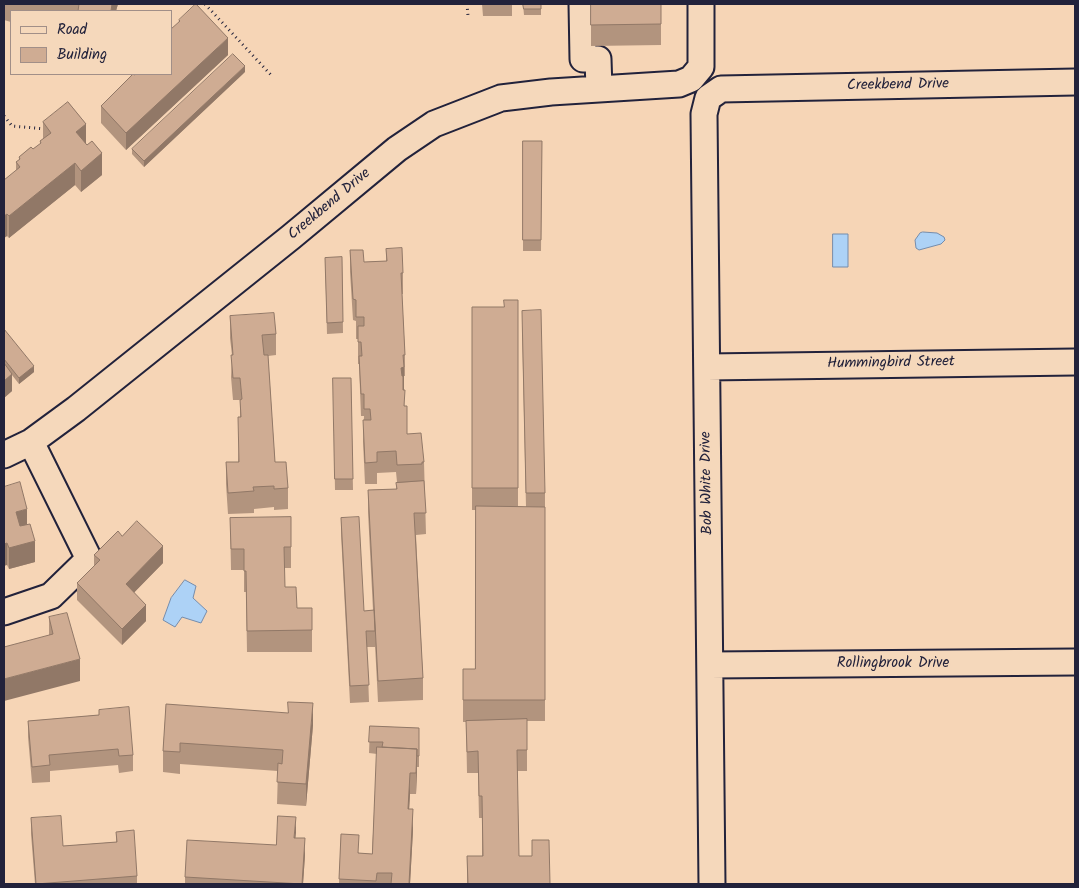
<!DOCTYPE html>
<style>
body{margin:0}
#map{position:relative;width:1079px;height:888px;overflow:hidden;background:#f6d5b6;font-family:Kalam,sans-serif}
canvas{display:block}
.frame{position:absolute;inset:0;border:5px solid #22223b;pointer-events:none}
.legend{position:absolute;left:10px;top:10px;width:162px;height:65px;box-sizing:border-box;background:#f5d8bb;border:1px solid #a18f88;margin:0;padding:6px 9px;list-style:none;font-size:15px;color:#22223b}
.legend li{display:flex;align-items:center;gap:10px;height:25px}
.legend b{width:25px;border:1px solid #a18f88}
</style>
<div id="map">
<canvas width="1079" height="888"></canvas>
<div class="frame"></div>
<ul class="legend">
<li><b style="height:6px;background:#f5d8bb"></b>Road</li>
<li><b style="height:14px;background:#cfac93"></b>Building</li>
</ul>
</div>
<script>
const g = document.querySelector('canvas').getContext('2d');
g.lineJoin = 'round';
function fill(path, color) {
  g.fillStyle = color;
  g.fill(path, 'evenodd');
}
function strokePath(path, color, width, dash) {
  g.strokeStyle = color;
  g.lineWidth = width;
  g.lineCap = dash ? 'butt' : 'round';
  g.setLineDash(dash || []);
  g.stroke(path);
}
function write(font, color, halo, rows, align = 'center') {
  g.font = font + ' Kalam,sans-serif';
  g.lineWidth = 4;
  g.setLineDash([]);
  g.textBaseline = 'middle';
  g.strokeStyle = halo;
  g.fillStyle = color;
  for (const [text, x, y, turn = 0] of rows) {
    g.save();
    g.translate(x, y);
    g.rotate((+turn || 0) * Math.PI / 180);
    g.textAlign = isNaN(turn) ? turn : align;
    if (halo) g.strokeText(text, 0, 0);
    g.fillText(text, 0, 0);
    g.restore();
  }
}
const water = new Path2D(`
 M923,232L937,233L944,237L945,240L941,244L919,250L916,248L915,240L920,233Z
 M833,234H848V267H833Z
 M185,580L196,586L193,598L207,611L201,623L182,617L175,627L163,620L171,598Z`);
fill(water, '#add2f6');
strokePath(water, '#758cab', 1);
const minor = new Path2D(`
 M582,4L583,59H598L599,89
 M707,367L1075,362
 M4,455L31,442L76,409L291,237L397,149L434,124L501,98L551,92L679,84L691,79L701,67V4
 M4,612L51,596L89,559L31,442
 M710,665L1075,662
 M712,884L704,114L708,98L721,89L1075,82`);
strokePath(minor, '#22223b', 29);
strokePath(new Path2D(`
 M205,4L271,75
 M467,4L468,16
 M4,116L12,126L46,129`), '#22223b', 3, [1, 4]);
strokePath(minor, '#f5d8bb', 25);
fill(new Path2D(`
 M4,4H118L116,11H11V22L4,20Z
 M482,4H512V16H483Z
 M523,4H541V15H524Z
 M591,4H661V45L591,46Z
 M179,20L228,55L126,150L101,123V106L134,75L171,74Z
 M245,72L144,167L132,154V149Z
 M68,102L86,124V144L87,145L92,141L102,153V175L81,192L75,185L9,238L7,236L4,238V255V180L16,171V162L19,160V157L31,147L33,149L40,144V141L43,139V122Z
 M523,141H542L541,251H523Z
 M386,249L403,273V294H402L405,355V376H404L403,390L407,434L424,462L426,534L416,535L423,678V700L378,702L375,645V647H367L369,702L350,703L341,534V518L364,611L373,610L368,512V490L396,489L397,482L396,472L377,473V484H365L363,441L364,416H361L359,364H358V339H356V321L353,320L350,272V250L364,262L386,261Z
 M342,257L343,333L327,334L325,258Z
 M518,300V506L526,507L522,327L545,493V721H527V771H517L519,856L550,884H467V856H482V818H479L478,773H467L466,722H463V669H475L476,510H472V307H504Z
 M230,316L276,334V355L268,356L275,462L288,488V509L274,510V507L254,509V513L228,514L226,484V462H238L240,417V400H233L231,377L232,355L230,338Z
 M4,329L34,372L19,384L12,375V391L4,398Z
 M333,378H351L353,490H335Z
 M4,487L27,524L35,562L9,569L7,565Z
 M291,517V568H284L285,587L297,608H312V652H247L246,592H244V570H231L230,518Z
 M122,536L163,563L134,592L146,621L122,645L77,600V583L94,566V555Z
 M49,617L80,681L49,635Z
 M166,704L313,725L306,806L277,804L278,771L180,764V774L163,772V751Z
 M99,710L133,755V771L119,773L118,765L50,771V782L32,783L28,737V721L99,715Z
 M370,726L419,728V767H417L416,794H410L409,809L413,830L410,884H339L341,834L359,853L372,854L377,754L369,753Z
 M31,818L63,846L116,842V832L137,876V884H35L31,834Z
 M295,838L305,855L303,884H185V877L276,845Z`), '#b2947e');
fill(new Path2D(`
 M112,4H118L116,11H111Z
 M228,38V55L126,150V133Z
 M245,66V72L144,167V161Z
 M86,124V146L76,132Z
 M102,153V175L81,192V171Z
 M75,163V185L9,238V216Z
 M7,214V236L4,238V255V216Z
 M34,366V372L19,384V378Z
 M404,367V389L403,412L401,368Z
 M12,374V391L4,398V381Z
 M27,509V531L16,534V512Z
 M35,541V562L9,569V548Z
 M7,543V565L4,566V544Z
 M163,546V563L126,601V584Z
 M146,605V621L122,645V629Z
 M80,659V681L4,701V679Z
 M313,703V725L306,806V784Z
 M417,749V770L416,794V773Z
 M410,773V794L408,830V809Z
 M413,809V830L410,884H409Z
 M296,817V833L294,854V838Z
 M305,838V855L303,884H302Z`), '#917867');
const building = new Path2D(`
 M77,4H112L111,11H78L79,4Z
 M196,4L228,38L126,133L101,106L133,74L134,75L136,74H171V29L180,21L179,20Z
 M523,4H541V9H524Z
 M591,4H661V24L591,25Z
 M233,54L245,66L144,161L132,149Z
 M68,102L86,124L76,132L87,145L92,141L102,153L81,171L75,163L9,216L7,214L4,216V180L20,167L16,162L20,159L19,157L31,147L33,149L41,143L40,141L51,133L43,122Z
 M523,141H542L541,240H523Z
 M402,248L403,273H401L405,355H403L404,367L401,368L402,376H403V390H405L404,406H407V434L421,433L424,462H422V464L397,465L396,451L377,452V462L365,463L363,420H371L370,409H364V394H361L359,356H362L361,342H358V326H364V317H356V300L353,299L350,250H363L364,262L387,261L386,249Z
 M342,257L343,322L327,323L325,258Z
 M504,300H518V488H472V307H504Z
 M541,310L545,493H526L522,311Z
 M274,313L276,334L262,335L264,355H268L275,462H286L288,488L274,489V486L253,487L254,491L228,493L226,462H239L238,417H241L240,400L242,399L240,378H233L231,355H233L230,316Z
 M4,329L34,366L19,378L4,359Z
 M4,363L12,374L4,381Z
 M333,378H351L353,479H335Z
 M424,481L426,513H414L423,678L378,681L368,490L397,489L396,483Z
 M20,482L27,509L16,512L20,526L30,524L35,541L9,548L7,543L4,544V487Z
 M476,506L545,507V700H463V669H475Z
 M291,517V547H284L285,587H296L297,608H312V630L247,631L246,571H244V549H231L230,518Z
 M359,517L364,611L374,610L375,631H366L369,685L350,686L341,518Z
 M137,521L163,546L126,584L146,605L122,629L77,583L100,560L94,555L118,531L122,536Z
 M67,613L80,659L4,679V647L53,634L49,617Z
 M288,702L313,703L306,784L277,782L278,763L282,764L283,750L180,743V752L163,751L166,704L288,713Z
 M129,707L133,755L119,756L118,749L49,755L50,765L32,767L28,721L99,715V710Z
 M527,719V750H517L519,856H532V840H549L550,884H468L467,856H483L482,796H479L478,751L467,752L466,721Z
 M370,726L419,728V756H417V749L382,747L383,742H369Z
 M377,747L417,749L416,773H410L408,809H413L409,884H391L392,873H377L376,881L339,879L341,834L359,835L358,853L372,854Z
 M61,816L63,846L117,842L116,832L134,830L137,876L36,884L31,818Z
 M278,816L296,817L294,838H305L302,884L185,877L187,840L276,845Z`);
fill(building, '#cfac93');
strokePath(building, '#917867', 1);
write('15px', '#22223b', '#f5d8bb', [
 ["Creekbend Drive",898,86,-1],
 ["Creekbend Drive",330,205,-40],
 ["Hummingbird Street",891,364,-1],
 ["Bob White Drive",708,483,-91],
 ["Rollingbrook Drive",893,664]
]);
</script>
